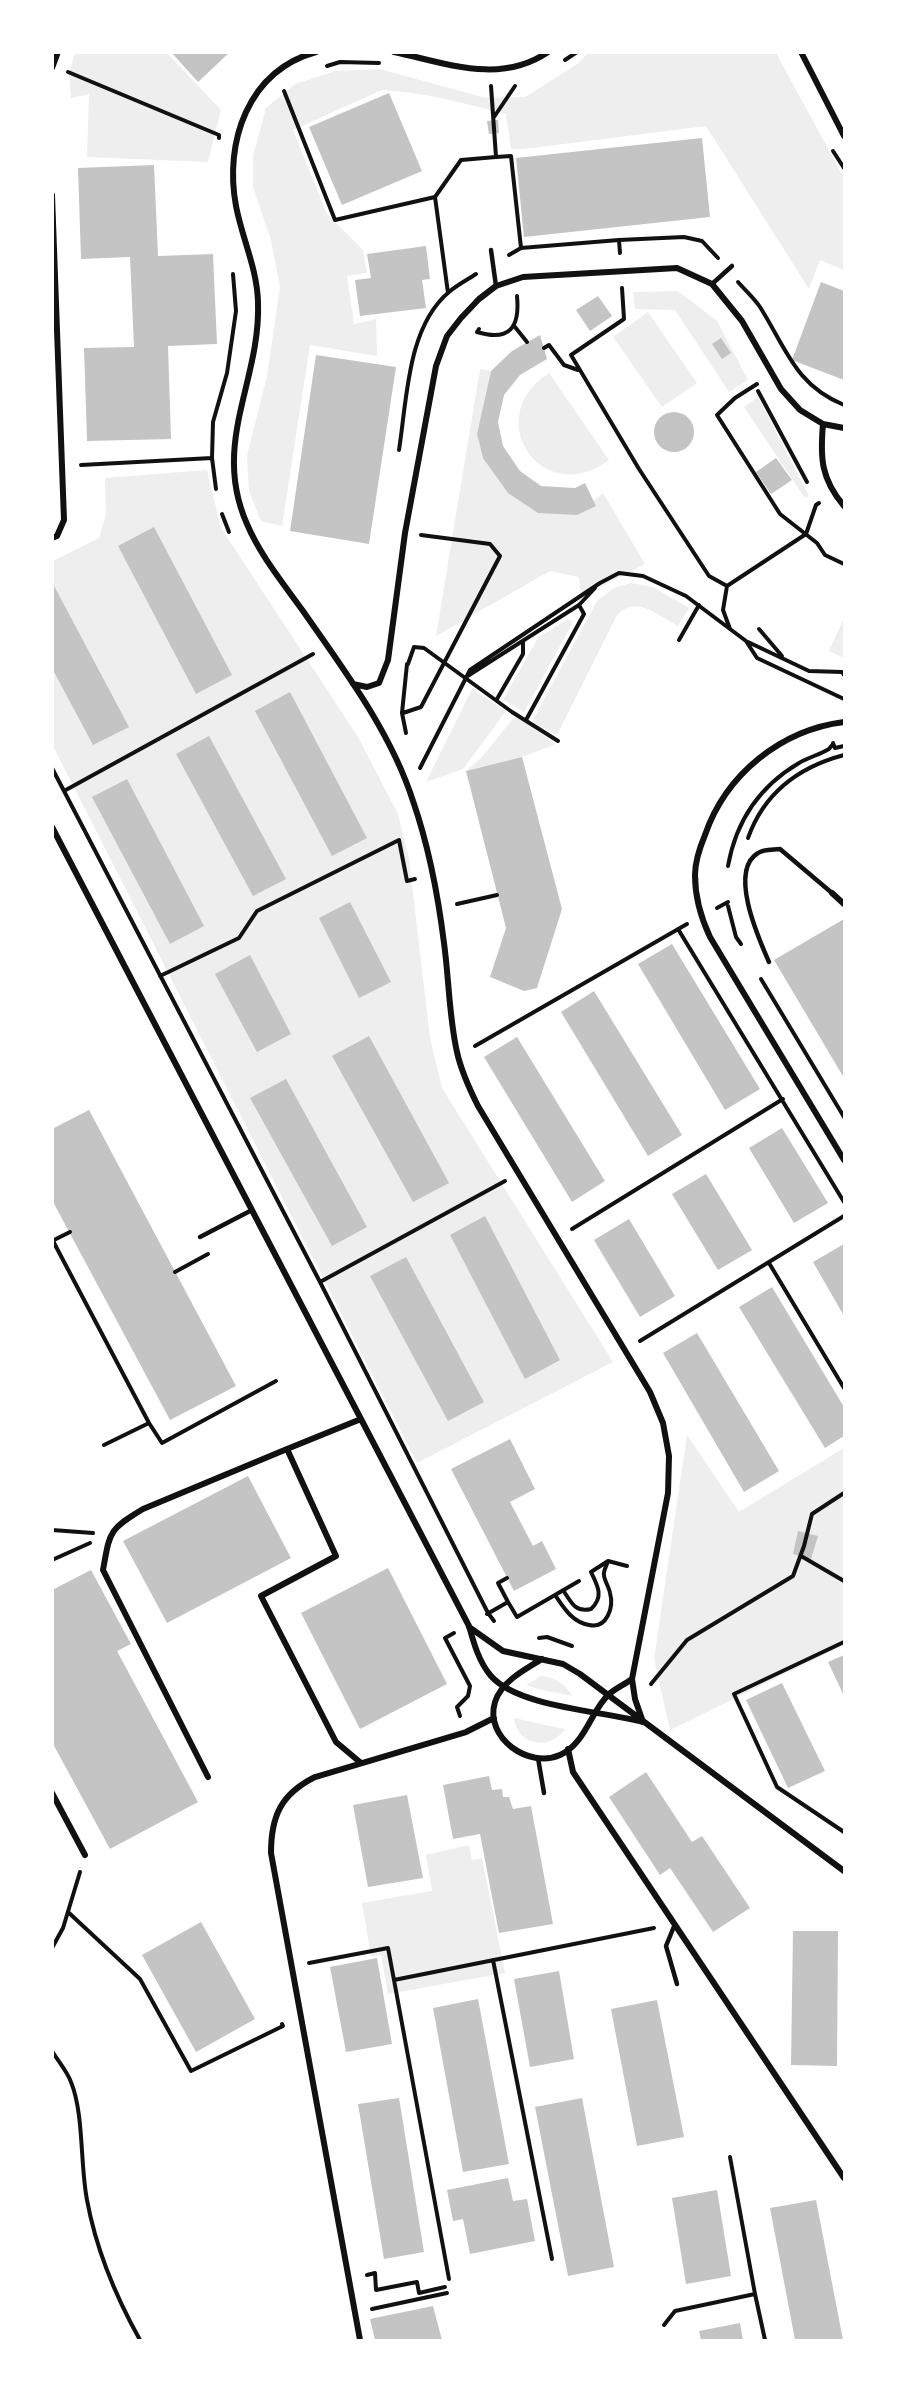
<!DOCTYPE html>
<style>
body{margin:0}
#map{position:relative;width:897px;height:2393px;overflow:hidden;background:#fff;font-family:"Space Grotesk",sans-serif}
canvas{display:block}
.frame{position:absolute;inset:0;border:54px solid #fff;pointer-events:none}
</style>
<div id="map">
<canvas width="897" height="2393"></canvas>
<div class="frame"></div>
</div>
<script>
const g = document.querySelector('canvas').getContext('2d');
g.lineJoin = 'round';
function fill(path, color) {
  g.fillStyle = color;
  g.fill(path, 'evenodd');
}
function strokePath(path, color, width, dash) {
  g.strokeStyle = color;
  g.lineWidth = width;
  g.lineCap = dash ? 'butt' : 'round';
  g.setLineDash(dash || []);
  g.stroke(path);
}
fill(new Path2D(`
 M75,53H167L221,110L208,162L87,157L89,94L71,98L69,73Z
 M588,53H776L844,178V270L820,260L809,289L706,126L524,149H511L506,114C466,104 424,92 382,90L293,130L327,214L363,250L367,273L347,276L354,324L376,319L377,356L310,345L282,526L261,521L249,491L247,455L267,376L280,287L271,240L253,187V156L266,108L295,84L336,71L380,69L486,98L525,97L576,65Z
 M678,291L717,321L748,380L729,392L675,310L635,309L633,292Z
 M648,312L697,383L662,407L613,337Z
 M480,369L491,371L477,434L483,458L577,515L603,493L645,564L581,597L579,577L550,571L436,636Z
 M549,373L609,460C543,510 479,418 549,373Z
 M758,397L809,496L805,498L744,407Z
 M207,470L221,528L358,737L398,814L409,859L430,1038L442,1088L613,1362L417,1463L53,746V561L99,538L106,514L105,478Z
 M631,583L653,587L689,608L678,626C657,615 634,593 616,617L557,735L532,722L597,601L614,588Z
 M844,618V658L829,651Z
 M568,619L573,622L524,712L503,700L538,638Z
 M472,689L506,711L463,769L426,782Z
 M515,716L556,744L522,757L466,771L482,757Z
 M687,1435L739,1512L844,1448V1645L670,1730L654,1659Z
 M541,1676C556,1677 564,1684 573,1696L542,1690L526,1685Z
 M514,1718L559,1728L565,1729C550,1751 518,1746 514,1718Z
 M469,1845L472,1860L482,1858L505,1973L388,1994L381,1955L371,1956L362,1903L432,1891L426,1855Z`), '#eee');
fill(new Path2D(`
 M171,52H230L198,82Z
 M389,93L422,171L342,205L309,127Z
 M498,120L499,133L489,134L487,121Z
 M702,138L710,217L524,237L516,158Z
 M154,165L158,256L213,254L217,344L168,346L171,439L87,441L84,348L134,347L130,257L81,259L78,168Z
 M426,246L430,279L422,280L426,308L360,316L355,280L371,278L367,254Z
 M821,282L844,291V380L792,360Z
 M598,296L612,316L590,331L576,310Z
 M540,335L547,359L520,375L504,395L498,422L503,446L520,471L541,486L575,488L585,483L596,506L577,515L538,513L508,493L483,458L477,434L491,371L512,351Z
 M721,338L731,353L722,359L712,344Z
 M316,355L396,367L369,544L290,531Z
 M654 432a20 20 0 1 1 40 0a20 20 0 1 1-40 0Z
 M776,458L792,480L771,494L756,472Z
 M154,527L232,675L196,694L118,546Z
 M52,582L129,727L93,745L52,668Z
 M290,692L367,838L332,856L255,711Z
 M209,736L286,879L253,896L176,754Z
 M522,757L562,909L537,988L524,991L490,977L506,928L466,771Z
 M127,779L204,926L170,944L92,797Z
 M350,902L391,982L359,998L319,918Z
 M844,919V1078L774,960Z
 M672,944L760,1089L725,1110L638,964Z
 M250,955L291,1034L257,1052L215,974Z
 M594,991L682,1135L648,1156L561,1012Z
 M369,1036L449,1183L413,1202L332,1056Z
 M517,1037L605,1181L572,1202L484,1057Z
 M286,1079L367,1227L332,1246L250,1098Z
 M89,1110L236,1386L170,1420L52,1200V1129Z
 M782,1128L828,1203L794,1223L749,1148Z
 M706,1174L752,1250L718,1270L672,1194Z
 M485,1216L560,1360L525,1379L450,1235Z
 M629,1219L675,1296L640,1317L594,1240Z
 M844,1244V1316L813,1262Z
 M406,1257L484,1402L448,1421L370,1276Z
 M772,1287L844,1407V1436L825,1448L739,1307Z
 M697,1333L779,1471L744,1492L663,1353Z
 M510,1439L535,1489L510,1502L533,1546L542,1541L556,1569L514,1591L451,1469Z
 M248,1476L291,1558L167,1623L123,1541Z
 M798,1531L818,1536L811,1559L793,1554Z
 M388,1568L447,1684L360,1729L301,1613Z
 M91,1570L131,1644L117,1651L198,1802L110,1849L52,1742V1590Z
 M844,1655V1696L828,1662Z
 M782,1683L825,1771L788,1788L746,1700Z
 M646,1772L692,1842L702,1836L750,1908L713,1932L670,1868L660,1875L609,1797Z
 M489,1776L492,1790L502,1789L503,1797H509L513,1809L531,1806L553,1924L499,1933L480,1834L453,1839L443,1785Z
 M407,1795L423,1878L368,1887L353,1805Z
 M201,1922L255,2019L196,2052L142,1955Z
 M793,1931H838L837,2066L791,2065Z
 M377,1958L392,2044L346,2052L330,1967Z
 M559,1971L574,2059L530,2067L514,1979Z
 M478,1999L509,2164L463,2172L433,2008Z
 M657,2000L684,2137L637,2146L611,2009Z
 M399,2098L424,2252L384,2259L358,2104Z
 M582,2098L614,2267L568,2276L535,2107Z
 M508,2178L513,2201L527,2199L535,2241L470,2254L463,2219L453,2221L447,2190Z
 M717,2190L731,2276L686,2284L672,2198Z
 M816,2200L843,2340H795L770,2208Z
 M433,2306L442,2340H375L370,2319Z
 M740,2323L743,2340H701L699,2331Z`), '#c4c4c4');
strokePath(new Path2D(`
 M565,60L577,52
 M327,66L340,62L379,63
 M68,72L219,135V138
 M491,86L496,157L511,156L521,248L619,240L620,253
 M284,91L335,220L435,197
 M494,117L515,86
 M833,151L844,168
 M619,240L684,237L702,241L718,258
 M509,255L521,248
 M738,282C745,290 754,298 760,307C786,348 795,385 844,405
 M622,288L624,319L571,355L639,469L709,576L727,586
 M448,293L435,197L461,160L496,157
 M515,327L527,342
 M479,329L477,332C510,342 520,327 517,296
 M544,348L549,345L564,365L578,370
 M757,384L735,398L717,415L780,514L817,543L825,555L844,564
 M758,391L807,482
 M399,450C407,400 407,327 449,292C457,285 467,280 476,274
 M81,465L212,458
 M216,489L212,458L213,422L227,373L236,311L233,274
 M222,514L229,532
 M730,629L723,610L727,586L806,534L816,505L819,503
 M759,629L782,656
 M679,640L699,605
 M748,642L809,671L842,672L844,675
 M408,664L414,647L424,648L512,712L558,741
 M466,677L579,605L595,588
 M497,699L523,654V642
 M403,713L421,707L500,556L490,544L421,535
 M526,720L584,614L579,605
 M406,733L402,713L407,664
 M833,743L835,748L844,746
 M52,768L320,1282L488,1613L494,1621
 M420,768L470,670L600,583L619,573L643,576L686,596L746,641L757,658L844,699
 M64,791L313,654
 M748,838C764,793 799,767 844,755
 M728,866C736,821 760,786 799,763C809,757 819,755 829,749L833,744
 M457,904L497,895
 M728,906L736,937L741,944
 M717,908L728,902
 M678,929L844,1202
 M160,976L239,938L257,911L399,840L407,881L415,879
 M761,979L844,1117
 M475,1046L687,924
 M572,1229L783,1099
 M52,1241L70,1232
 M53,1241L149,1423L104,1445
 M769,1263L844,1388
 M175,1272L208,1254
 M320,1282L505,1181
 M640,1341L844,1216
 M149,1423L162,1443L276,1381
 M52,1530L93,1533
 M801,1556L844,1581
 M52,1560L90,1543
 M507,1578L498,1583L508,1602
 M563,1590C571,1602 575,1613 591,1609C604,1597 598,1586 591,1572L608,1561
 M555,1595L579,1581
 M487,1614L508,1602L517,1617L555,1595C564,1608 572,1622 589,1625C607,1629 614,1607 610,1593C609,1587 604,1580 604,1575C603,1571 607,1565 608,1561L627,1566
 M454,1633L445,1638L470,1686L468,1696L457,1707L460,1716
 M539,1638L547,1637L572,1646
 M844,1642L734,1694L777,1787L844,1832
 M651,1684L687,1640L793,1576L804,1546L812,1514L844,1493
 M68,1912L140,1979L191,2071L283,2026L282,2024
 M52,1948L63,1928L80,1872
 M493,1960L552,2259
 M309,1963L388,1948L394,1980
 M52,2051C58,2061 67,2071 71,2082C84,2114 80,2164 87,2200C96,2249 116,2297 140,2340
 M730,2157L755,2294
 M367,2275L375,2273L376,2290L417,2282L419,2293L445,2287
 M449,2279L394,1980L654,1928
 M372,2309L447,2293
 M664,2325L675,2311L755,2294L765,2340`), '#111', 4);
strokePath(new Path2D(`
 M491,250L496,286
 M712,284L732,266
 M769,962C759,939 728,871 758,853C764,849 773,850 780,849L832,893
 M200,1237L252,1210
 M538,1758L544,1793
 M675,1924L666,1946L677,1984`), '#111', 4.5);
strokePath(new Path2D(`
 M316,52C248,71 224,142 236,206C242,238 257,268 258,302C261,381 211,443 247,524C260,555 283,583 303,611C344,670 391,732 413,801C429,847 438,895 444,943C449,979 449,1017 457,1052C461,1071 469,1088 478,1106L650,1392L663,1423L669,1456L668,1493L632,1679L635,1699L643,1722
 M394,52C446,63 500,85 548,52
 M801,52L844,136
 M52,68L58,52
 M52,195L64,520L57,536L52,538
 M823,424C820,458 821,479 844,506
 M353,684L367,687L379,683L388,660L405,533L436,366L447,336L461,318L479,299L496,286L523,277L677,268L712,284L742,321L781,389L800,410L823,424L844,428
 M844,722C781,730 726,774 705,835C700,847 695,861 695,875C695,897 701,918 710,937L844,1160
 M52,827L469,1626C474,1644 479,1662 491,1676C518,1707 602,1711 643,1722
 M832,893L844,904
 M361,1419L287,1449L336,1556L261,1596L336,1742L361,1763
 M469,1627L503,1651L563,1664L580,1674L844,1871
 M542,1659C525,1669 501,1682 495,1702C484,1738 529,1769 560,1755C586,1743 590,1712 609,1694C616,1688 625,1684 632,1679
 M568,1749L573,1772L844,2178
 M208,1777L103,1570C110,1532 108,1530 143,1509L287,1449
 M52,1793L85,1855
 M360,2340L271,1853C271,1816 281,1794 315,1777L466,1732L494,1718`), '#111', 6);
</script>
